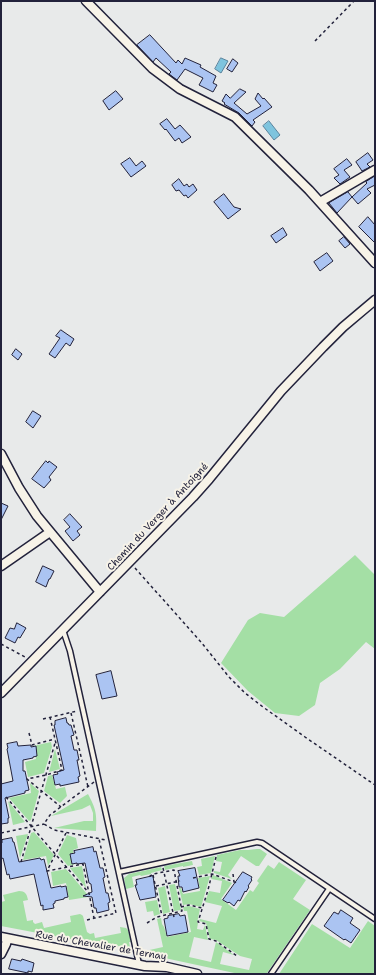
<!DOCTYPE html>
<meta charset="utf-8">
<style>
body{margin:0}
#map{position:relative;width:376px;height:975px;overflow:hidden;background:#e8eaea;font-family:"Shantell Sans",sans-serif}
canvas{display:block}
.frame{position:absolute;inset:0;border:2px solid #22223b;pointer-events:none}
</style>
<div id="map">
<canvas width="376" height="975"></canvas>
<div class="frame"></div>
</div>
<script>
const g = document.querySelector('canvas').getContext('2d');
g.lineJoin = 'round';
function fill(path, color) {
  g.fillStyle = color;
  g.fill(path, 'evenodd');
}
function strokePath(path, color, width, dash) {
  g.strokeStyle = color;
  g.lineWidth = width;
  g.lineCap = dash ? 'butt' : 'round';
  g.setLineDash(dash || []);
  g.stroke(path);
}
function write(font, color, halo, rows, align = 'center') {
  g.font = font + ' "Shantell Sans",sans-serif';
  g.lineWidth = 4;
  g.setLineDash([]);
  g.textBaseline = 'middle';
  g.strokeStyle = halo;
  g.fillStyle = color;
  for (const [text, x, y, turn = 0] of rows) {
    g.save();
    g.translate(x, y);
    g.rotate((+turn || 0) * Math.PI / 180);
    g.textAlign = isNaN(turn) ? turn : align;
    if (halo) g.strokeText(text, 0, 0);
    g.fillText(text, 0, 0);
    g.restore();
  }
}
fill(new Path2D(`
 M355,555L375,575V649L366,642L340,669L320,683L315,705L299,716L275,713L248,691L221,663L248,620L260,613L284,617Z
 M51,742L52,747L44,773L28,777L25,762L36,759L33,746Z
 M55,749L60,769L49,772Z
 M52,775L56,789L65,787L67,796L60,803L44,791L48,776Z
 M30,783L39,791L31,820L29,821L9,798L31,793Z
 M88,794C96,809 97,814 96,831L54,828L84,821H93V813L90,805L82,809L51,816Z
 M8,801L25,822L13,825Z
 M34,832L54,855L48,866L46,856L23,860L31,833Z
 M28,834L20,858L16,836Z
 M67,835L76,838L78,848L73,850L75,864L68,866L58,854Z
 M257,849H260L267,854L259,866H256L241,856L228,875L232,879L214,873V871L220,872L222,862L216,861L217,855L240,850H248Z
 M215,856L211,873L199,875L197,867L202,866L201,859Z
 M192,861L193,865L183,867V866L165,870L164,866Z
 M279,862L306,880L293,899L310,910L267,973L265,974H239L146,954L145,951L163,947L157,919L161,918L162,924L164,927L167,937L191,932L187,911H184L183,907L189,906L200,909L197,923H198L197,929L203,930L205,925L208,940L194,937L189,957L211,962L216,942L234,955L223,952L220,964L249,970L252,959L240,956L216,940L210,939L206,923L199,921L200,919L216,923L222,906L205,902L209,891L220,893L222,881L211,879L213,875L232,883L221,899L236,910L250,890L253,892L259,883L257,881L268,865L274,869Z
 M82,866L86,888L70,868Z
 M161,867L162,870L151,873V874L141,876L140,875L132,877L134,887L126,889L124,878L129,874Z
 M66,869L87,894L88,897L69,900L66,883L53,886L51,872Z
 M210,876L201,907L189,904L183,905L179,888H181L183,894L200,891L198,878Z
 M175,884L181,910L174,911L169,885Z
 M165,886L170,912L163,914L158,888Z
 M19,891C25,891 27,894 28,900L23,901L27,921L33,920V922L35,924L42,922L44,928L71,922L70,916L80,914L82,915L83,916L87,932L90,934L94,933L95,938L121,933L120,927L126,928L128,930L131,942H129L130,947L127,950L121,949V947L118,946L117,948L1,926V902L5,901L3,895Z
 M157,900L160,914L154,916L153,911L147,912L145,902Z
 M368,921L375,926V974H279L312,924L350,948Z`), '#a4dfa5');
const water = new Path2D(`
 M221,58L228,61L221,73L215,69Z
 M269,121L280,135L274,140L263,126Z`);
fill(water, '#7ec4de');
strokePath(water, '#59839d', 1);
const building = new Path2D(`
 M150,35L176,63L178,60L182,64L185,58L201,65L200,67L216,76L213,83L217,85L213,92L199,85L203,78L185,69L177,80L169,74L171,72L156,58L153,62L137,45Z
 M233,59L238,63L232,72L227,69Z
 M240,89L246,92L234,103L247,114L261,106L255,99L258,93L263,99L264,98L272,107L253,120L255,122L252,126L239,113L224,104L225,103L222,101L226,94L230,98Z
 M116,91L123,99L109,110L103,101Z
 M167,119L175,129L180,125L191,137L182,143L179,138L175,141L166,129L165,130L160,124Z
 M368,153L373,160L367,164L370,167L362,171L356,162Z
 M130,158L136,166L142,161L146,166L131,177L121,164Z
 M347,159L352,165L344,170L350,177L340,184L334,178L339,175L334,169Z
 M375,176V185L367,189L371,193L358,204L352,197L367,183L366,182Z
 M179,179L184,186L187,184L189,187L193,184L197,190L188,198L186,195L184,196L179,190L176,191L172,185Z
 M348,192L352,197L337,213L329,203Z
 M224,194L234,207L241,209L228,219L214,202Z
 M368,217L375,225V243L359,227Z
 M283,228L287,235L276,243L271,236Z
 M344,237L350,244L345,248L339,241Z
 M327,253L333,261L320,271L314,262Z
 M61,330L74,339L70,346L66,343L55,358L49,354L60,338L56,336Z
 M16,349L22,354L18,360L12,355Z
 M33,411L41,416L33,428L26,422Z
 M46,461L48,463L49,461L57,467L49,477L51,480L44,488L32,479Z
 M1,503L8,506L1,520Z
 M70,514L82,527L77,531L80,535L73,541L65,531L70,527L64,520Z
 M43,566L54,571L50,579H49L46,587L36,582Z
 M17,623L26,628L20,638L18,637L15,643L5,638L10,628L14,629Z
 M111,671L117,696L102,699L96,675Z
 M66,718L67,723H68L69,725H71L74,735L71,736L74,750H77L79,760H77L80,776L78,777L79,782L60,786V784L55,785L53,775L58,774L57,772L64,770L54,725H55V721Z
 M17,742L18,746L31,745V747L36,746L37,756L33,757V758L23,760V771H25L29,790L25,791V793L5,798L9,818H8V823L1,824V784L13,781L7,749L8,748L7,744Z
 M12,838L13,842H14L19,862L40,858L41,860L44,859L51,888L61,886V887L66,886L68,897L64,898V899L55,901V903L53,904L54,908L43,910V905L41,906L34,874L10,879L9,874L7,875L3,858L1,859V844L2,843V840Z
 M93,847L94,852L96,851L100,868H103L105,877L103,878L106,893H108L110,902L108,903L109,910L97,913L96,908H94L92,897L83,896L92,892L91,884L89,883L85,863L77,864V863L72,864L70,854L75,853L74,851Z
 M195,868L199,888L183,892L182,887H179L178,876H180L178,871Z
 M243,872L252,877L251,879L252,880L248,886L249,887L246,892L245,891L240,901L238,900L234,906L229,902L228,903L223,900Z
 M153,876L156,897L140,900L135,885H137L136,880Z
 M341,910L353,918L350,923L360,930L351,943L345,939L344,940L324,926L334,912L338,914Z
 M179,914L180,916L185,915L188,932L167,936L164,919L168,918V916Z
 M12,959L21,961L22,959L34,963L32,972L28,971V973L9,969Z`);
fill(building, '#abc4f2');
strokePath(building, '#22223b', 1);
const service = new Path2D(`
 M63,630L70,651L139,964
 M119,872L257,842L262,843L375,919
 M271,974L329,889`);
const minor = new Path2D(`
 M86,1L152,68L180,89L235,117L309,190L375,263
 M320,202L375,170
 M1,454L19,488L37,516L100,592
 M1,566L50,532
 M1,693L193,497L209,479L281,391L323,347L343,327L375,300
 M1,937L145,966L167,967L197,974
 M1,954L6,944L7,939`);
strokePath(service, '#22223b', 7);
strokePath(minor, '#22223b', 11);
strokePath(new Path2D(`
 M315,41L354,1
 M135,568L201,642L229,677L245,693L263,707L305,737L375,785
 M1,644L25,657
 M71,713L88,787
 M50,717L62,770L46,775L27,779L61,807
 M43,719L77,711
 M29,733L32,745L55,739
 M94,782L50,815L44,824L54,830L106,840
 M6,797L88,892
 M1,833L44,824
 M66,833L47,871L83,864L94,918
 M216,857L208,890L198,922L206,924L209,939L216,941L237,956
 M21,862L55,743
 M163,868L174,917
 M233,874L234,882
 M153,875L162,916
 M193,878L212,874L237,883
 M156,886L180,881
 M181,907L189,905L202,908
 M87,920L116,913L99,839
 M147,923L157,917L182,911L174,870L153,874L149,877`), '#22223b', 1.5, [3, 3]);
strokePath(service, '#f7f3e8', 4);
strokePath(minor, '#f7f3e8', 8);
write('10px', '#22223b', '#f7f3e8', [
 ["Chemin du Verger à Antoigné",158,517,-47],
 ["Rue du Chevalier de Ternay",101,946,10]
]);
</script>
